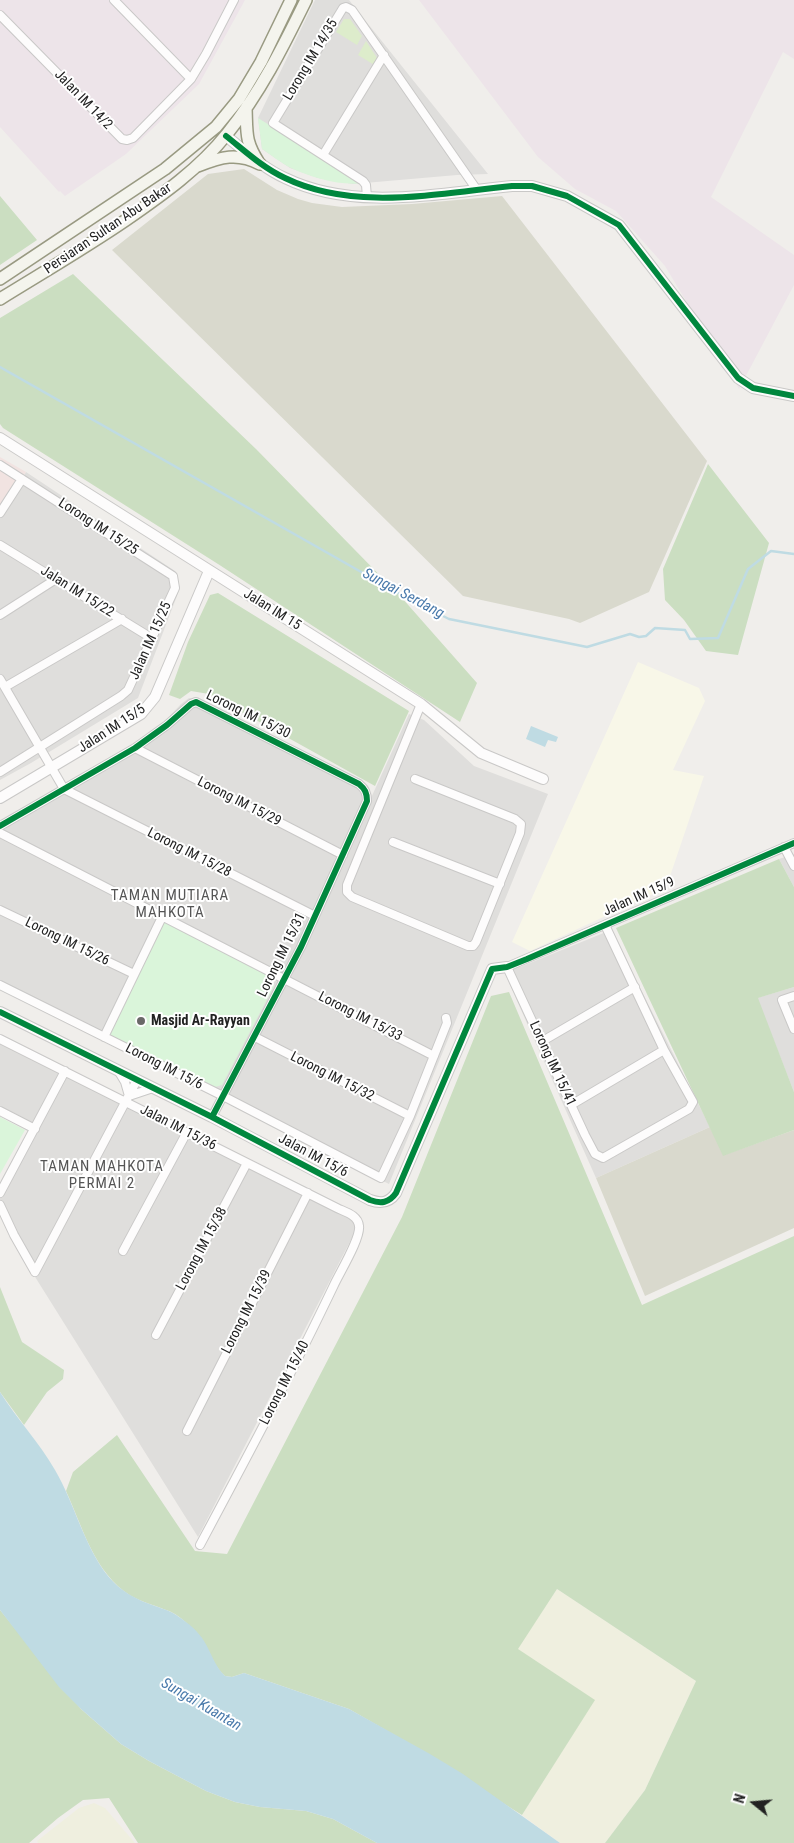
<!DOCTYPE html>
<style>
body{margin:0}
#map{position:relative;width:794px;height:1843px;overflow:hidden;background:#f0eeeb;font-family:"Roboto Condensed",sans-serif}
canvas{display:block}
.north{position:absolute;left:729px;top:1778px;width:50px;height:50px;-webkit-text-stroke:4px #fff;paint-order:stroke;rotate:287deg;font-size:14px;font-weight:700;line-height:20px;text-align:center;color:#222}
.north::after{content:'';display:block;margin:auto;width:18px;height:22px;background:#222;clip-path:polygon(50% 0,100% 100%,50% 72%,0 100%)}
</style>
<div id="map">
<canvas width="794" height="1843"></canvas>
<div class="north">N</div>
</div>
<script>
const g = document.querySelector('canvas').getContext('2d');
g.lineJoin = 'round';
function fill(path, color) {
  g.fillStyle = color;
  g.fill(path, 'evenodd');
}
function strokePath(path, color, width, dash) {
  g.strokeStyle = color;
  g.lineWidth = width;
  g.lineCap = dash ? 'butt' : 'round';
  g.setLineDash(dash || []);
  g.stroke(path);
}
function write(font, color, halo, rows, align = 'center') {
  g.font = font + ' "Roboto Condensed",sans-serif';
  g.lineWidth = 4;
  g.setLineDash([]);
  g.textBaseline = 'middle';
  g.strokeStyle = halo;
  g.fillStyle = color;
  for (const [text, x, y, turn = 0] of rows) {
    g.save();
    g.translate(x, y);
    g.rotate((+turn || 0) * Math.PI / 180);
    g.textAlign = isNaN(turn) ? turn : align;
    if (halo) g.strokeText(text, 0, 0);
    g.fillText(text, 0, 0);
    g.restore();
  }
}
fill(new Path2D(`
 M315,0H349L488,174L457,175L353,184L318,178L290,168L262,149L258,118Z
 M26,472L175,571L180,588L138,698L31,763L0,780V513Z
 M189,698L197,699L227,713L362,780L369,787L371,798L409,714L424,720L474,766L548,794L389,1184L0,985V826L133,744L164,722L181,704Z
 M794,854V887L779,859Z
 M611,930L710,1127L596,1178L505,974L508,969L520,967Z
 M794,987V1092L757,998Z
 M0,1034L356,1216L358,1226L198,1537L32,1272L0,1213V1184L29,1129L0,1114Z`), '#dfdedc');
fill(new Path2D(`
 M0,457L26,472L0,513Z`), '#f1e3e1');
fill(new Path2D(`
 M0,0H245L199,84L126,154L65,196L60,191L59,192L0,127Z
 M419,0H794V59L783,52L711,197L794,255V285L739,389L665,266L616,211L575,189L538,157Z`), '#ede4e9');
fill(new Path2D(`
 M638,662L699,688L705,701L673,770L704,776L666,888L530,951L512,942Z`), '#f8f7e8');
fill(new Path2D(`
 M244,169L277,190L298,199L312,203L342,207L412,204L502,196L707,461L649,592L580,623L569,619L463,596L112,250L208,174Z
 M710,1127L724,1155L794,1130V1228L645,1296L596,1178Z`), '#d9d9cd');
fill(new Path2D(`
 M557,1589L696,1681L645,1790L605,1843H560L522,1815L594,1700L517,1649Z
 M94,1803L105,1808L135,1843H38L37,1841L79,1808Z`), '#efefdf');
fill(new Path2D(`
 M344,19H350L362,36L357,45L336,32Z
 M366,41L379,61L376,66L358,55Z`), '#ddeccb');
fill(new Path2D(`
 M0,196L37,240L0,265Z
 M73,274L256,449L402,598L477,683L460,722L218,564L3,428L0,424V318Z
 M708,464L769,543L738,655L706,651L684,620L665,600L663,569Z
 M218,593L409,711L375,786L209,694L191,691L180,699L169,695L188,642L210,595Z
 M779,859L794,887V987L758,998L794,1092V1130L723,1156L616,928Z
 M509,992L642,1305L794,1236V1843H605L645,1790L696,1681L557,1589L518,1649L595,1700L522,1815L389,1732L349,1709L244,1673L232,1677L225,1676C210,1663 207,1640 191,1627C183,1620 176,1613 166,1610C154,1605 142,1602 131,1596C94,1573 83,1528 66,1491L73,1472L117,1435L195,1551L227,1554L402,1217L491,996Z
 M0,1287L22,1342L64,1370L63,1379L47,1392L24,1425L0,1392Z
 M0,1610L81,1709L121,1744L149,1761L206,1791L235,1802L260,1807L306,1811L333,1819L377,1843H138L109,1798L83,1800L58,1818L29,1843H0Z`), '#cbdec1');
fill(new Path2D(`
 M258,118L363,183C340,186 313,178 291,168C281,163 271,155 262,149Z
 M163,915L272,978L274,986L222,1085L215,1087L104,1037Z
 M0,1117L25,1130L0,1174Z`), '#daf5da');
fill(new Path2D(`
 M531,726L558,737L556,742L548,740L545,747L526,739Z
 M0,1392C17,1419 39,1442 55,1470C75,1504 83,1544 108,1576C120,1591 137,1600 155,1606C163,1609 172,1611 179,1617C188,1623 198,1631 204,1641C211,1652 215,1667 225,1676L232,1677L244,1673L349,1709L430,1754L463,1774L560,1843H377L333,1819L306,1811L260,1807L235,1802L206,1791L149,1761L121,1744L81,1709L59,1687L0,1610Z`), '#bfdbe3');
strokePath(new Path2D(`
 M0,367L407,598L449,619L587,647L630,634L639,637L646,636L655,628L685,630L690,639L718,638L748,569L771,551L794,554`), '#bfdbe3', 2.5);
const minor = new Path2D(`
 M114,0L191,79
 M0,15L122,139L127,140L133,138L191,79L206,54L234,0
 M323,155L384,55
 M367,197L366,185L363,181L273,123L343,8L346,7L352,10L477,190
 M0,465L173,576L175,588L128,690L121,696L0,772
 M0,513L22,479
 M0,545L153,639
 M0,615L56,579
 M0,679L64,789
 M5,687L122,619
 M135,748L343,855
 M415,779L515,819L521,824L520,833L476,942L473,946H468L352,897L347,892V885L421,704
 M64,789L315,916
 M0,826L135,748L167,725L191,704L196,702L359,784C365,789 367,793 367,801L301,947L212,1117
 M0,833L434,1056
 M393,842L500,884
 M784,847L794,866
 M0,910L134,974
 M605,925L664,1050L693,1102L689,1109L603,1158L595,1154L585,1135L507,967L794,843
 M0,985L223,1096L381,1178L410,1116L447,1023L446,1018
 M794,996L782,1000L794,1029
 M104,1037L163,915
 M255,1037L410,1116
 M0,1039L337,1208C345,1212 358,1215 359,1226C361,1238 340,1272 334,1285C292,1373 246,1459 200,1545
 M541,1042L635,987
 M119,1072L125,1082L129,1096L153,1088
 M571,1105L664,1050
 M0,1111L35,1129
 M0,1193L65,1071
 M0,1205L14,1235L35,1272
 M123,1251L187,1132
 M35,1272L137,1080
 M156,1335L247,1163
 M187,1431L308,1193`);
const tertiary = new Path2D(`
 M226,136C245,151 263,168 285,178C355,212 438,193 512,186H532L567,196L619,225L738,378L753,388L794,396
 M0,438L421,704L481,753L543,779
 M0,798L141,714L155,697L209,571
 M0,1012L212,1117L370,1200C381,1204 389,1203 396,1193L492,969L507,967`);
const secondary = new Path2D(`
 M246,108C247,134 245,141 259,163
 M198,166C221,157 237,152 260,164
 M0,279L165,169L216,127L239,99L261,62L291,0
 M0,299C42,273 85,248 126,220C162,195 199,169 227,134C260,93 283,47 306,0`);
strokePath(minor, '#c9c8c7', 10);
strokePath(tertiary, '#c9c8c7', 12);
strokePath(secondary, '#999a82', 14);
strokePath(minor, '#fdfcfc', 8);
strokePath(tertiary, '#fdfcfc', 10);
strokePath(secondary, '#f4f4ed', 11);
strokePath(new Path2D(`
 M226,136C245,151 263,168 285,178C355,212 438,193 512,186H532L567,196L619,225L738,378L753,388L794,396
 M0,826L135,748L167,725L191,704L196,702L359,784C365,789 367,793 367,801L301,947L212,1117
 M0,1012L212,1117L370,1200C381,1204 389,1203 396,1193L492,969L507,967L527,959L794,843`), '#00873e', 6);
for (const [x, y, r, color] of [
 [141,1021,5,"#6a6968"]
]) {
  const dot = new Path2D();
  dot.arc(x, y, r, 0, 2 * Math.PI);
  g.fillStyle = color;
  g.fill(dot);
  strokePath(dot, '#fff', 2);
}
write('14px', '#222', '#fff', [
 ["Lorong IM 14/35",311,60,-59],
 ["Jalan IM 14/2",83,100,46],
 ["Persiaran Sultan Abu Bakar",108,229,-34],
 ["Lorong IM 15/25",98,527,33],
 ["Jalan IM 15/22",77,592,32],
 ["Jalan IM 15",272,610,32],
 ["Jalan IM 15/25",151,641,-66],
 ["Lorong IM 15/30",248,715,26],
 ["Jalan IM 15/5",112,729,-33],
 ["Lorong IM 15/29",239,802,27],
 ["Lorong IM 15/28",189,853,27],
 ["Jalan IM 15/9",639,897,-24],
 ["Lorong IM 15/26",67,942,26],
 ["Lorong IM 15/31",282,955,-64],
 ["Lorong IM 15/33",360,1017,27],
 ["Lorong IM 15/41",552,1064,65],
 ["Lorong IM 15/6",164,1067,27],
 ["Lorong IM 15/32",332,1077,27],
 ["Jalan IM 15/36",178,1128,27],
 ["Jalan IM 15/6",313,1156,28],
 ["Lorong IM 15/38",202,1249,-62],
 ["Lorong IM 15/39",247,1312,-63],
 ["Lorong IM 15/40",285,1383,-63]
]);
write('bold 14px', '#222', '#fff', [
 ["Masjid Ar-Rayyan",151,1021]
], 'left');
write('italic 15px', '#4a7aab', '#fff', [
 ["Sungai Serdang",403,594,28],
 ["Sungai Kuantan",201,1705,30]
]);
g.letterSpacing = '1px';
write('15px', '#555', '#fff', [
 ["TAMAN MUTIARA",170,896],
 ["MAHKOTA",170,913],
 ["TAMAN MAHKOTA",102,1167],
 ["PERMAI 2",102,1184]
]);
g.letterSpacing = '0px';
</script>
